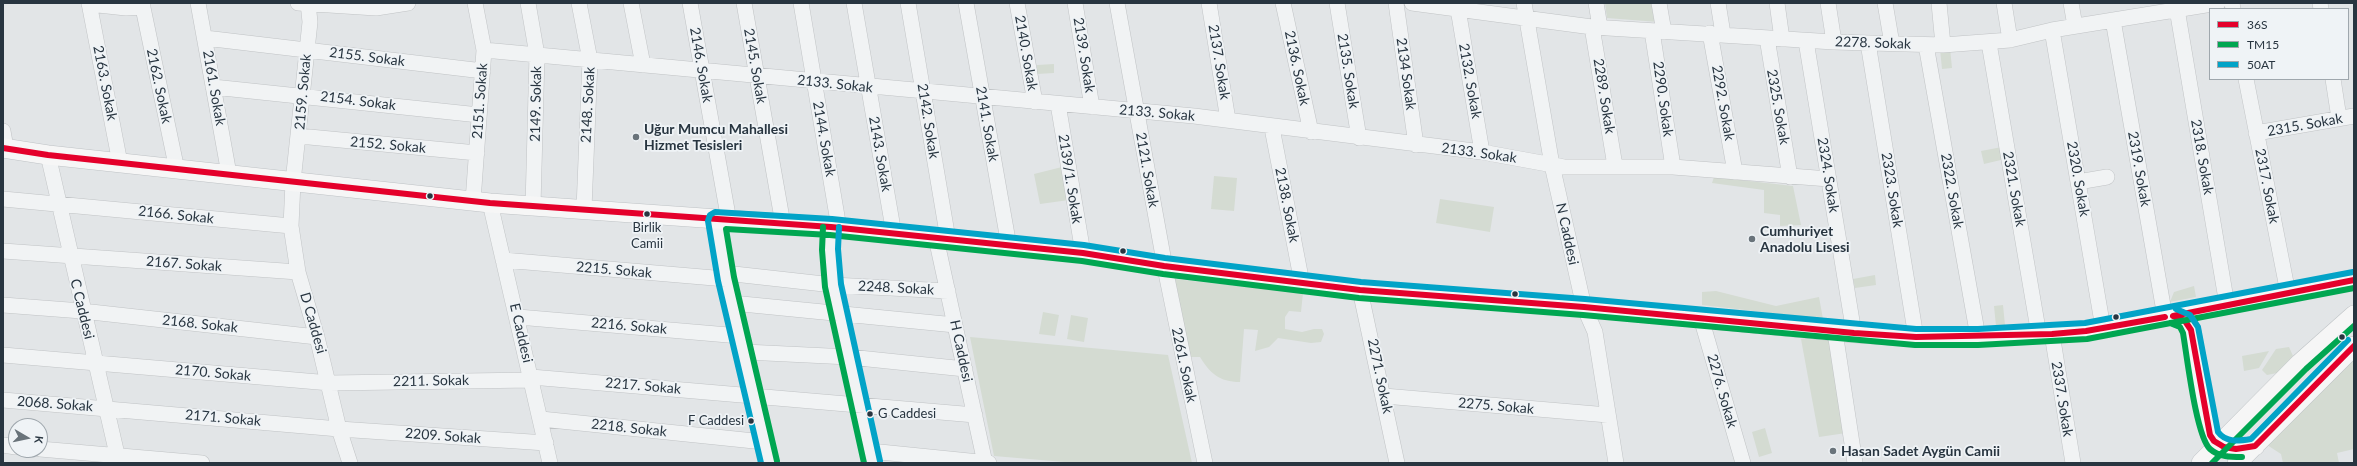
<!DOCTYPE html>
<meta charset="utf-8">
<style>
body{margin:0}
#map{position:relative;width:2357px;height:466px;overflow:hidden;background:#e2e5e7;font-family:Lato,sans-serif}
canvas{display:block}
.frame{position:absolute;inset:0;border:4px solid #283540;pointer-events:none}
.legend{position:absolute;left:2209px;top:8px;width:140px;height:72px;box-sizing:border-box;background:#eff3f6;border:1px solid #9fa7ad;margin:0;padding:5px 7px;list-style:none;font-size:12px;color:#283540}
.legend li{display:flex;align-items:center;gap:8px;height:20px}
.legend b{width:20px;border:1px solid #9fa7ad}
.north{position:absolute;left:8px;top:418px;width:40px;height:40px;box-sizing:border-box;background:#eff3f6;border:1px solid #9fa7ad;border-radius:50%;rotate:99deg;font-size:11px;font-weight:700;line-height:16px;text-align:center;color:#283540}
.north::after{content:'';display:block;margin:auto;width:14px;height:18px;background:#69737a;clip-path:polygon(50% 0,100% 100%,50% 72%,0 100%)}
</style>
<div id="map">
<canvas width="2357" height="466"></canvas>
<div class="frame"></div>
<ul class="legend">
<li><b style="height:5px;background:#e4002b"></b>36S</li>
<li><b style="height:5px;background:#00a651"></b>TM15</li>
<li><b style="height:5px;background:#02a3c7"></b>50AT</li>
</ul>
<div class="north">K</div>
</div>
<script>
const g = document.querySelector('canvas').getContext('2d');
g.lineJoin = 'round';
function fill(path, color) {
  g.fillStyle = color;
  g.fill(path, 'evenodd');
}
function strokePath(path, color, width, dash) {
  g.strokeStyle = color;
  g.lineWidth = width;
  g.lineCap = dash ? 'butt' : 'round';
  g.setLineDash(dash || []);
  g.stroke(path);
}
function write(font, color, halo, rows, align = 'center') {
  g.font = font + ' Lato,sans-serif';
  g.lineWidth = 3.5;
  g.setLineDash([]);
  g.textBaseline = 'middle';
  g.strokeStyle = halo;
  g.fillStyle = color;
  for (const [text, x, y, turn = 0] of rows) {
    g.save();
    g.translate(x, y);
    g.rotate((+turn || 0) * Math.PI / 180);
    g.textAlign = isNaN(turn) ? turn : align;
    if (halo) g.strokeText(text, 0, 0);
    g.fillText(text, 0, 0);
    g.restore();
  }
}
fill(new Path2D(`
 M1605,3H1655L1658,22L1607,18Z
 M1950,48L1952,68L1942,69L1940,49Z
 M1054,64V73L1037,74V65Z
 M2002,147L2005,159L1984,164L1981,151Z
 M1062,167L1069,200L1040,204L1034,174Z
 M1214,176L1237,178L1234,211L1211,209Z
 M1714,177L1793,186L1801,225L1780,226V215L1764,213V190L1712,183Z
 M1440,199L1494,207L1490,232L1436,223Z
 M1875,275L1876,285L1855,288L1853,279Z
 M1174,279L1303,293L1301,312L1289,311L1285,317V329L1302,332L1314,329H1322L1324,334L1321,342L1311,343L1278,338L1269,347L1255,351L1258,330L1244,329L1240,382C1219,382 1210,373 1200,357H1190Z
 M2194,286L2196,297L2170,302L2174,292Z
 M1716,291L1776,306L1819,297L1823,319L1702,305V292Z
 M2003,305L2005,325L1996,326L1994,306Z
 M1043,312L1059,315L1055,336L1039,334Z
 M1071,315L1088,318L1084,342L1067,339Z
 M970,337L1168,355L1192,463H1076L994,456Z
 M1801,339L1830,340L1846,433L1819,437Z
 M2289,347L2293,356L2277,373L2267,375L2262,370L2276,349Z
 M2269,351L2259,368L2244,371L2242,356Z
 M2354,354V449L2337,453L2339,463H2283L2281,454L2264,443Z
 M1765,428L1772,453L1759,457L1752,432Z`), '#d4dbd2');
const minor = new Path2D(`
 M89,3L120,163
 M142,3L177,170
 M198,3L229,174
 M298,3L376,8L408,3
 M308,3L310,22L293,182L291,226L298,272L317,337L339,429L350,463
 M528,3L537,55L533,206
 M579,3L590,60L584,209
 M631,3L643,65
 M690,3L729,221
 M744,3L783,224
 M801,3L839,228
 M854,3L894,234
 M908,3L948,239
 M966,3L1009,246
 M1017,3L1035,102
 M1075,3L1092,107
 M1117,3L1167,278L1205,463
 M1209,3L1228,120
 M1283,3L1311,132
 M1337,3L1359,138
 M1396,3L1416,145
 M1412,3L1592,27L1834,42L1943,45L2010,40L2052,30L2218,3
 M1457,3L1482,152
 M1524,3L1552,165L1584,307L1595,332L1616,463
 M1596,3L1600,27
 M1659,3L1664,32
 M1718,3L1723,34
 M1777,3L1782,39
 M1828,3L1834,42
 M1885,3L1892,44
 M1939,3L1943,45
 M2004,3L2010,40
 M2071,3L2075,26
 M2232,3L2233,9
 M2320,3L2321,9
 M89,4L126,8L143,7
 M2177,9L2227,305
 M2113,20L2165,317
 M1592,27L1615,166
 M2052,30L2103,328
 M1652,31L1673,167
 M1710,33L1735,172
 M205,38L483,71
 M1767,38L1790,177
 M1806,41L1854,333
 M1868,43L1916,337
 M1989,43L2039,335
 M1926,45L1978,337
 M484,50L1194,116L1482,152L1564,167H1673L1829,179
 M2246,79L2288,293
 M2333,79L2339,118
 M213,87L479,115
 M1058,104L1083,253
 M1272,128L1302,283
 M3,131L6,148
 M2256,133L2354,116
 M299,136L477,153
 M48,155L119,463
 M2078,182L2107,177
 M3,199L291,226
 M473,201L484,50L475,3
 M490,203L550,463
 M716,220L726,279L769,463
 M831,227L830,249L833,285L872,463
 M936,238L985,463
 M3,251L298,272
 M503,260L726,279
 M725,273L833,285L948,291
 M1360,290L1397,463
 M732,303L955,325
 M3,305L82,311L317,337
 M518,317L740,336
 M1701,318L1743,463
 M1835,332L1855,463
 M2052,334L2073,463
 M745,352L849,357L965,369
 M3,355L330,383L532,380
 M531,377L975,415
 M1384,396L1608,415
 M3,400L339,429L546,443
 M541,419L764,442
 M3,445L16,447
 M40,449L202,463
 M870,451L989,463`);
const major = new Path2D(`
 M3,148L48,155L490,203L831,227L1083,253L1164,266L1360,290L1584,307L1854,333L1916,337H1978L2086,331L2354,280
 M2173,316L2185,321L2191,330L2210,435C2220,453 2238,449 2255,446
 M2201,463L2300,363L2354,315
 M2237,463L2354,346`);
strokePath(minor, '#c0c3c5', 16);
strokePath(major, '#bec2c5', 20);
strokePath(minor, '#f1f3f4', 15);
strokePath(major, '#f6f6f6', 19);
strokePath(new Path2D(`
 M3,148L48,155L490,203L831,227L1083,253L1164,266L1360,290L1584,307L1854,333L1916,337L2052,334L2086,331L2165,317
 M2173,316L2185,321L2191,330L2210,435L2214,441L2224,447L2236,449L2255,446L2354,346
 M2173,316L2354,280`), '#e4002b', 6);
strokePath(new Path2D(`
 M823,227L822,250L825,287L864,463
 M2170,323L2180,327L2183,333C2187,356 2196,436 2210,449C2219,457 2231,457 2242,457
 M777,461L734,277L726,229L830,235L1082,261L1163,274L1359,298L1583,315L1915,345H1978L2087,339L2354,288
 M2212,463L2306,369L2354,326`), '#00a651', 6);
strokePath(new Path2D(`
 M839,227L838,249L841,284L880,461
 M2176,309L2190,315L2198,327L2218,432C2226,443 2239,441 2251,439L2348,340
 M761,463L718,281L708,221L710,215L715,212L832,219L1084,245L1165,258L1361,282L1585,299L1916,329H1978L2085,323L2353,272`), '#02a3c7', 6);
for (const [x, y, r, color] of [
 [636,137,4,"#69737a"],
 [430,196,3.5,"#283540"],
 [647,214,3.5,"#283540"],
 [1752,239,4,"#69737a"],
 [1123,251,3.5,"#283540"],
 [1515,294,3.5,"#283540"],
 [2116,317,3.5,"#283540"],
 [2342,337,3.5,"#283540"],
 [870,414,3.5,"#283540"],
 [751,421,3.5,"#283540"],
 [1833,451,4,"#69737a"]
]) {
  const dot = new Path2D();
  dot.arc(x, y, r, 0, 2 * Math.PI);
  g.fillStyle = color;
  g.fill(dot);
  strokePath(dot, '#eff3f6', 1.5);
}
write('13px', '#283540', '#eff3f6', [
 ["Birlik",647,228],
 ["Camii",647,244],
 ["G Caddesi",878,414,"left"],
 ["F Caddesi",744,421,"right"]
]);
write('14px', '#283540', '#eff3f6', [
 ["2278. Sokak",1873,43,2],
 ["2140. Sokak",1026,53,80],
 ["2139. Sokak",1084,55,81],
 ["2155. Sokak",367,57,7],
 ["2137. Sokak",1219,62,81],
 ["2146. Sokak",701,65,80],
 ["2145. Sokak",755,66,80],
 ["2136. Sokak",1297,68,78],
 ["2135. Sokak",1348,71,81],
 ["2134 Sokak",1406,74,82],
 ["2132. Sokak",1470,81,80],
 ["2163. Sokak",105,83,79],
 ["2133. Sokak",835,84,6],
 ["2162. Sokak",159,86,78],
 ["2161. Sokak",214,88,80],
 ["2159. Sokak",303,92,-85],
 ["2289. Sokak",1604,96,81],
 ["2290. Sokak",1663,99,82],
 ["2154. Sokak",358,101,7],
 ["2151. Sokak",480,101,-86],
 ["2292. Sokak",1723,103,80],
 ["2149. Sokak",536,104,-89],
 ["2148. Sokak",588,105,-87],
 ["2325. Sokak",1778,107,80],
 ["2133. Sokak",1157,113,5],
 ["2142. Sokak",928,121,81],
 ["2141. Sokak",987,124,80],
 ["2315. Sokak",2305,125,-10],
 ["2144. Sokak",824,139,80],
 ["2152. Sokak",388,145,5],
 ["2133. Sokak",1479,153,8],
 ["2143. Sokak",880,154,80],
 ["2318. Sokak",2202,157,80],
 ["2319. Sokak",2139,169,80],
 ["2121. Sokak",1147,170,80],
 ["2324. Sokak",1828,175,81],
 ["2139/1. Sokak",1070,179,81],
 ["2320. Sokak",2078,179,80],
 ["2317. Sokak",2267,186,79],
 ["2321. Sokak",2014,189,80],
 ["2323. Sokak",1892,190,81],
 ["2322. Sokak",1952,191,80],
 ["2138. Sokak",1287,205,79],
 ["2166. Sokak",176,215,6],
 ["N Caddesi",1567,234,78],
 ["2167. Sokak",184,264,4],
 ["2215. Sokak",614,270,5],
 ["2248. Sokak",896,288,3],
 ["C Caddesi",82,309,76],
 ["D Caddesi",313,323,74],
 ["2168. Sokak",200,324,6],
 ["2216. Sokak",629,326,5],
 ["E Caddesi",521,333,77],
 ["H Caddesi",961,351,78],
 ["2261. Sokak",1184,365,78],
 ["2170. Sokak",213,373,5],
 ["2271. Sokak",1380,376,78],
 ["2211. Sokak",431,381,-1],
 ["2217. Sokak",643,386,5],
 ["2276. Sokak",1722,391,74],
 ["2337. Sokak",2062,399,81],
 ["2068. Sokak",55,404,4],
 ["2275. Sokak",1496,406,5],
 ["2171. Sokak",223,418,5],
 ["2218. Sokak",629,428,6],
 ["2209. Sokak",443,436,4]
]);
write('bold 14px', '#283540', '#eff3f6', [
 ["Uğur Mumcu Mahallesi",644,129],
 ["Hizmet Tesisleri",644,145],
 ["Cumhuriyet",1760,231],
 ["Anadolu Lisesi",1760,247],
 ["Hasan Sadet Aygün Camii",1841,451]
], 'left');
</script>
